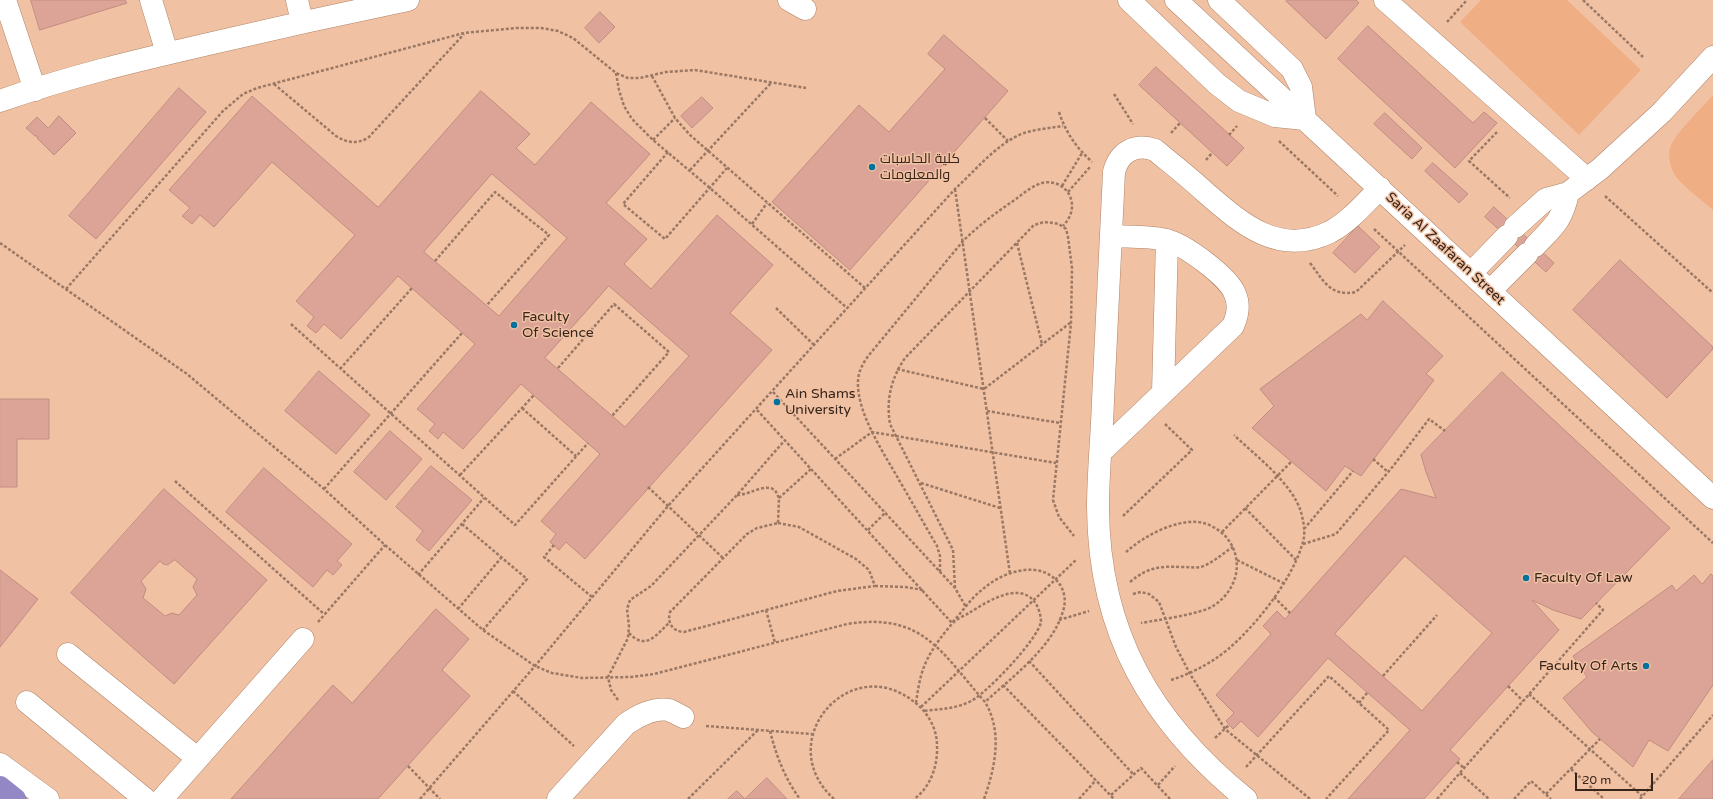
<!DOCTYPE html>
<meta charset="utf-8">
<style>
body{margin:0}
#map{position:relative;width:1713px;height:799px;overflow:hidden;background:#f1c1a3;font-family:"Varela Round",sans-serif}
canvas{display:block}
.scale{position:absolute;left:1575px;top:773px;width:78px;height:18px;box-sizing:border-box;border:2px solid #37251a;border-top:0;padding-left:5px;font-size:12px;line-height:14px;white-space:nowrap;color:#37251a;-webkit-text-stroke:3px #f1c1a3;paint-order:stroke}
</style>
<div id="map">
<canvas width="1713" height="799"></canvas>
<div class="scale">20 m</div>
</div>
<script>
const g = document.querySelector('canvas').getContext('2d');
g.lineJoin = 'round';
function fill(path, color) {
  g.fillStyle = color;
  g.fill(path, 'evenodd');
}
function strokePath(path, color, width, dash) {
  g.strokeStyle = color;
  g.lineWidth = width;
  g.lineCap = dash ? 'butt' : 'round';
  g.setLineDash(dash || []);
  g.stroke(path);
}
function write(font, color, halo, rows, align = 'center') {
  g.font = font + ' "Varela Round",Cairo,sans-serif';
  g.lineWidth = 3;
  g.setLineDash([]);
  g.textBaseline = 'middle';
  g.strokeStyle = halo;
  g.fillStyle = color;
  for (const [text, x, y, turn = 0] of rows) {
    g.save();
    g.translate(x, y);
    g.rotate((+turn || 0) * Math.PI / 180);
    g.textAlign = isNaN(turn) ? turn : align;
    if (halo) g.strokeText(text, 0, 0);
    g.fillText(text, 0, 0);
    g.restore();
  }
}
fill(new Path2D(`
 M1481,0H1567L1641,70L1579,135L1460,22Z
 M1713,95V210C1702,200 1680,185 1673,172C1670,165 1668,155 1670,148C1674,134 1703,107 1713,95Z`), '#f0ae84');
const building = new Path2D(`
 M31,0H125L127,3L40,30Z
 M1287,0H1356L1359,3L1326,39L1286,1Z
 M600,12L615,27L599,43L585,28Z
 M1368,26L1473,123L1484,112L1497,123L1455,168L1338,59Z
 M944,35L1008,91L850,270L772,202L859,105L889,132L945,69L928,54Z
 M1156,67L1244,148L1227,166L1139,85Z
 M179,88L206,112L96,239L69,216Z
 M481,91L530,134L516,148L535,165L591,102L650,154L606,203L647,239L624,264L651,289L717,215L773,265L730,313L772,350L585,559L566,542L559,550L550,542L556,534L541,521L600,454L521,384L463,449L443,432L438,439L429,431L435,424L417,409L475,344L398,276L341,339L324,324L316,333L307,326L314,317L296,301L355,235L272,162L214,227L200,215L192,224L182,216L190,208L169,190L252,96L378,207ZM492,174L567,238L499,316L424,252ZM609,286L689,356L625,427L545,358Z
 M702,97L713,108L692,128L681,116Z
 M1385,113L1422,148L1412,159L1374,124Z
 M59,116L76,133L54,155L37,138L38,136H35L26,128L37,117L48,128Z
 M1433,163L1468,194L1459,203L1425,171Z
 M1494,207L1554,263L1546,272L1485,217Z
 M1358,226L1380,247L1355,273L1333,253Z
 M1620,260L1713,347V349L1667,398L1573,310Z
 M1383,301L1443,356L1426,374L1434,380L1361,476L1345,466L1326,491L1252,428L1274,406L1260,389L1361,314L1367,320Z
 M319,371L370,415L336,454L285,411Z
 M1502,372L1670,528L1581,619L1553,610L1532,600L1559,630L1450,750L1460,759L1424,799H1348L1410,730L1328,658L1258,737L1241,721L1233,729L1226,721L1234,713L1216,695L1271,634L1263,626L1277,611L1285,619L1401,489L1436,498L1426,472L1421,455ZM1405,556L1492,633L1422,711L1335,634Z
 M0,399H49V439H17V487H0Z
 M390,431L422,459L386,500L354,472Z
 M431,466L472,500L429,551L416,540L423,531L396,507Z
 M264,468L352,544L337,561L342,565L333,575L327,570L313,587L226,512Z
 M164,489L267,580L174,684L71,593ZM175,560L197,579L193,587L197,595L179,615L172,613L165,616L143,598L146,589L141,581L160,561L163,564L167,565Z
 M0,570L38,599L0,647Z
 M1711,574L1713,576V685L1668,751L1649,740L1633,767L1592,732L1563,698L1587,677L1573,656L1672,585L1676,591L1694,575L1702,584Z
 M436,609L469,639L442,670L470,696L378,799H231L333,685L352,703Z
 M1713,760V799H1679Z
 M767,778L787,799H745Z
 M737,791L745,799H728Z`);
fill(building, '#dba497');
strokePath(building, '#c18c80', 1);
const minor = new Path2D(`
 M5,0L35,90
 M151,0L167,53
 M297,0L302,22
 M789,0L805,9
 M1129,0L1217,84L1239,101L1275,116L1305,119L1301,87L1292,69L1219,0
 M1176,0L1713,498
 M1385,0L1587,179
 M0,101C67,77 135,61 204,45C272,29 340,14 408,0
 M1515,227L1546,199L1568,193L1600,169L1662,112L1713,57
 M1535,246C1554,226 1562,221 1568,193
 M1471,273L1507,236
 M1490,291L1527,254
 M1163,393L1167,240
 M1101,452L1233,326C1238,315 1240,305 1235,294C1229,277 1184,244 1166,240C1149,236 1129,237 1111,236
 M68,654L197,758
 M27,702L145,799
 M0,764L48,799
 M162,799L303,639
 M558,799L626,724C637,716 655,707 669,710C674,712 679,715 683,717
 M1246,799C1151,722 1099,633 1098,508C1098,472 1102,435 1103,400C1107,324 1111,248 1114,172C1119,152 1135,143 1155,150C1172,164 1190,178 1206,193C1242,224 1279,257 1330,232C1349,222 1364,204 1380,188`);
const highway = new Path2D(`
 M0,787L15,799`);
strokePath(minor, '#af8366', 23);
strokePath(highway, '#736589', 23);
strokePath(new Path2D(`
 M1583,0L1643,57
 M1447,22L1467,0
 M616,73L619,90L624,106L632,119L653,140L710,188L847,308
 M652,76L675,118L690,135L865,288
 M274,84L336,136C347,143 356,144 368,138L464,34
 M1114,94L1133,124
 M1059,112C1066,133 1076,147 1092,162
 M985,118L1008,141
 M1497,132L1469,161L1510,198
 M1171,133L1180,123
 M1229,135L1237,126
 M653,140L675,118
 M1279,141L1338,196
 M668,152L623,204L665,239L727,168
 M1206,160L1212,153
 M690,170L771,83
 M1062,186L1082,153
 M955,189L1010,574
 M1068,192L1090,167
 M1605,196L1713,293
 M752,224L767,203
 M1374,229L1713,543
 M0,243L187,374L324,489L385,545L483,630L535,666L552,673L582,678L631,677L654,674L847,624C923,612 941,652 985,702C1003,732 995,768 984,799
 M1017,243L1042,344
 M435,261L495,192L549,235L487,305
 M1310,263C1324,281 1330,297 1356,292L1405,245
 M66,289L223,111L243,94L257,88L464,33L516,28H541L558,31L573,38L616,73L628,78H640L666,72L695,70L806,88
 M776,308L814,345
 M291,324L515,525L588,443
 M558,368L614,304L669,352L612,416
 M340,369L412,288
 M897,369L984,389L1070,323
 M773,392L955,588L966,607
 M522,408L576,456
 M757,410L952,623C962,612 971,598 983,589C1001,573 1034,561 1054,578C1064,586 1067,600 1063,611C1053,647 1012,677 985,702
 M987,411L1060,423
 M835,459L872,432L1056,463
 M1373,459L1388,472
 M460,475L534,395
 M175,481L324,614
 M921,483L1000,508
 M648,487L723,558
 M324,489L462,333
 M737,495C750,495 763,483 775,490L779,498L778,523
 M779,498L811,469
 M1245,508L1296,560
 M1123,516L1192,450L1165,424
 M778,523L799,527L856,559L869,570L875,586L837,591L684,632C672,631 667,623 670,612L747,534L757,528Z
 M462,524L527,579L483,630
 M1304,529L1353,471
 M868,530L886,512
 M1222,532L1291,462
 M1303,544L1336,534L1394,465L1429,419L1445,431
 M554,545L544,557L592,597
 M1126,552C1144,536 1174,520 1198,522C1209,523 1220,530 1227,538C1245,561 1237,591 1213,606C1201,614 1158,620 1141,623
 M1237,560L1283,583
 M940,572V556L937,546C924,524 912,502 899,480C884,453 857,414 858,382C858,372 863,363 869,355L963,241C979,225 997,212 1016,199C1024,193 1032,186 1042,183C1054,180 1067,186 1071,199C1074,210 1070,218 1063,226
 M418,575L484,498
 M1130,582C1148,567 1160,566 1182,567C1189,567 1195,568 1201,567C1213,563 1223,553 1233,547
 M875,586L905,587L923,590
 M955,588L953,550L890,424C886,399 891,379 905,358L1034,225L1044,222L1054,223L1059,224L1066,229L1068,237L1072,268L1071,323L1053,500L1059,517L1074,536
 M1133,594L1141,592L1149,594L1159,602L1176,647L1190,674L1225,729L1310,799
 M1274,597L1290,613
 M458,609L501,558
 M766,610L775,643
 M1059,620L1089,611
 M318,622L385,545
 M629,633C646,651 656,635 669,623
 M1029,661L1134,775
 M1383,676L1437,615
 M1171,680C1187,675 1201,668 1215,659C1247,638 1291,583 1302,545C1306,535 1304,523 1301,512C1292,483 1256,456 1234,435
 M1003,685L1114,799
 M1508,686L1523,701
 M513,691L574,746
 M1529,694L1642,796
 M618,700L611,690L608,677L628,638L629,626L627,609L630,600L651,586L737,495L785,440
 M916,703C918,689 920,675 926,662C932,649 942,635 952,624C956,619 964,616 969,613C985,603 1017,582 1033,600C1038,605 1041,615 1041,622C1038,639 987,693 971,701C956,709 940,709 923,711
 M1359,703L1367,693
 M921,707L1077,559
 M706,726L812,734
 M770,731C776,755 785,779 800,799
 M1215,738L1229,725
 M1457,762L1464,768
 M408,766L440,799
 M1246,767L1329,676L1389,730L1326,799
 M1571,769L1604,799
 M1460,773L1489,799
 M1158,785L1175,766
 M1546,794L1600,739
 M1111,795L1141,768L1170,799
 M420,799L535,666L668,506L955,189C976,170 997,143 1024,133C1037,129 1050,128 1063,126
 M688,799L758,730
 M834,799C771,742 849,651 913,701C927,711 937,728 937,745C938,765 931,787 914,799
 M1079,799L1096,780
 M1437,799L1603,610L1596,603
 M1514,799L1531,781L1551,799
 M1640,799L1713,715`), '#9a7863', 2.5, [3, 2]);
strokePath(minor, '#fff', 22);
strokePath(highway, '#9487c5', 22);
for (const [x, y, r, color] of [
 [872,167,4,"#00729d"],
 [514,325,4,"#00729d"],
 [777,402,4,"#00729d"],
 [1526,578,4,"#00729d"],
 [1646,666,4,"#00729d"]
]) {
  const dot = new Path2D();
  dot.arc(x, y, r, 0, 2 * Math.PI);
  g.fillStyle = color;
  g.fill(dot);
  strokePath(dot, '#f1c1a3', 1.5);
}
write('14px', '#37251a', '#f1c1a3', [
 ["كلية الحاسبات",880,159],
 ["والمعلومات",880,175],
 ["Faculty",522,317],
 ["Of Science",522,333],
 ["Ain Shams",785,394],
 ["University",785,410],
 ["Faculty Of Law",1534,578],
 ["Faculty Of Arts",1638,666,"right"]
], 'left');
write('14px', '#37251a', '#f1c1a3', [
 ["Saria Al Zaafaran Street",1445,249,43]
]);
</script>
